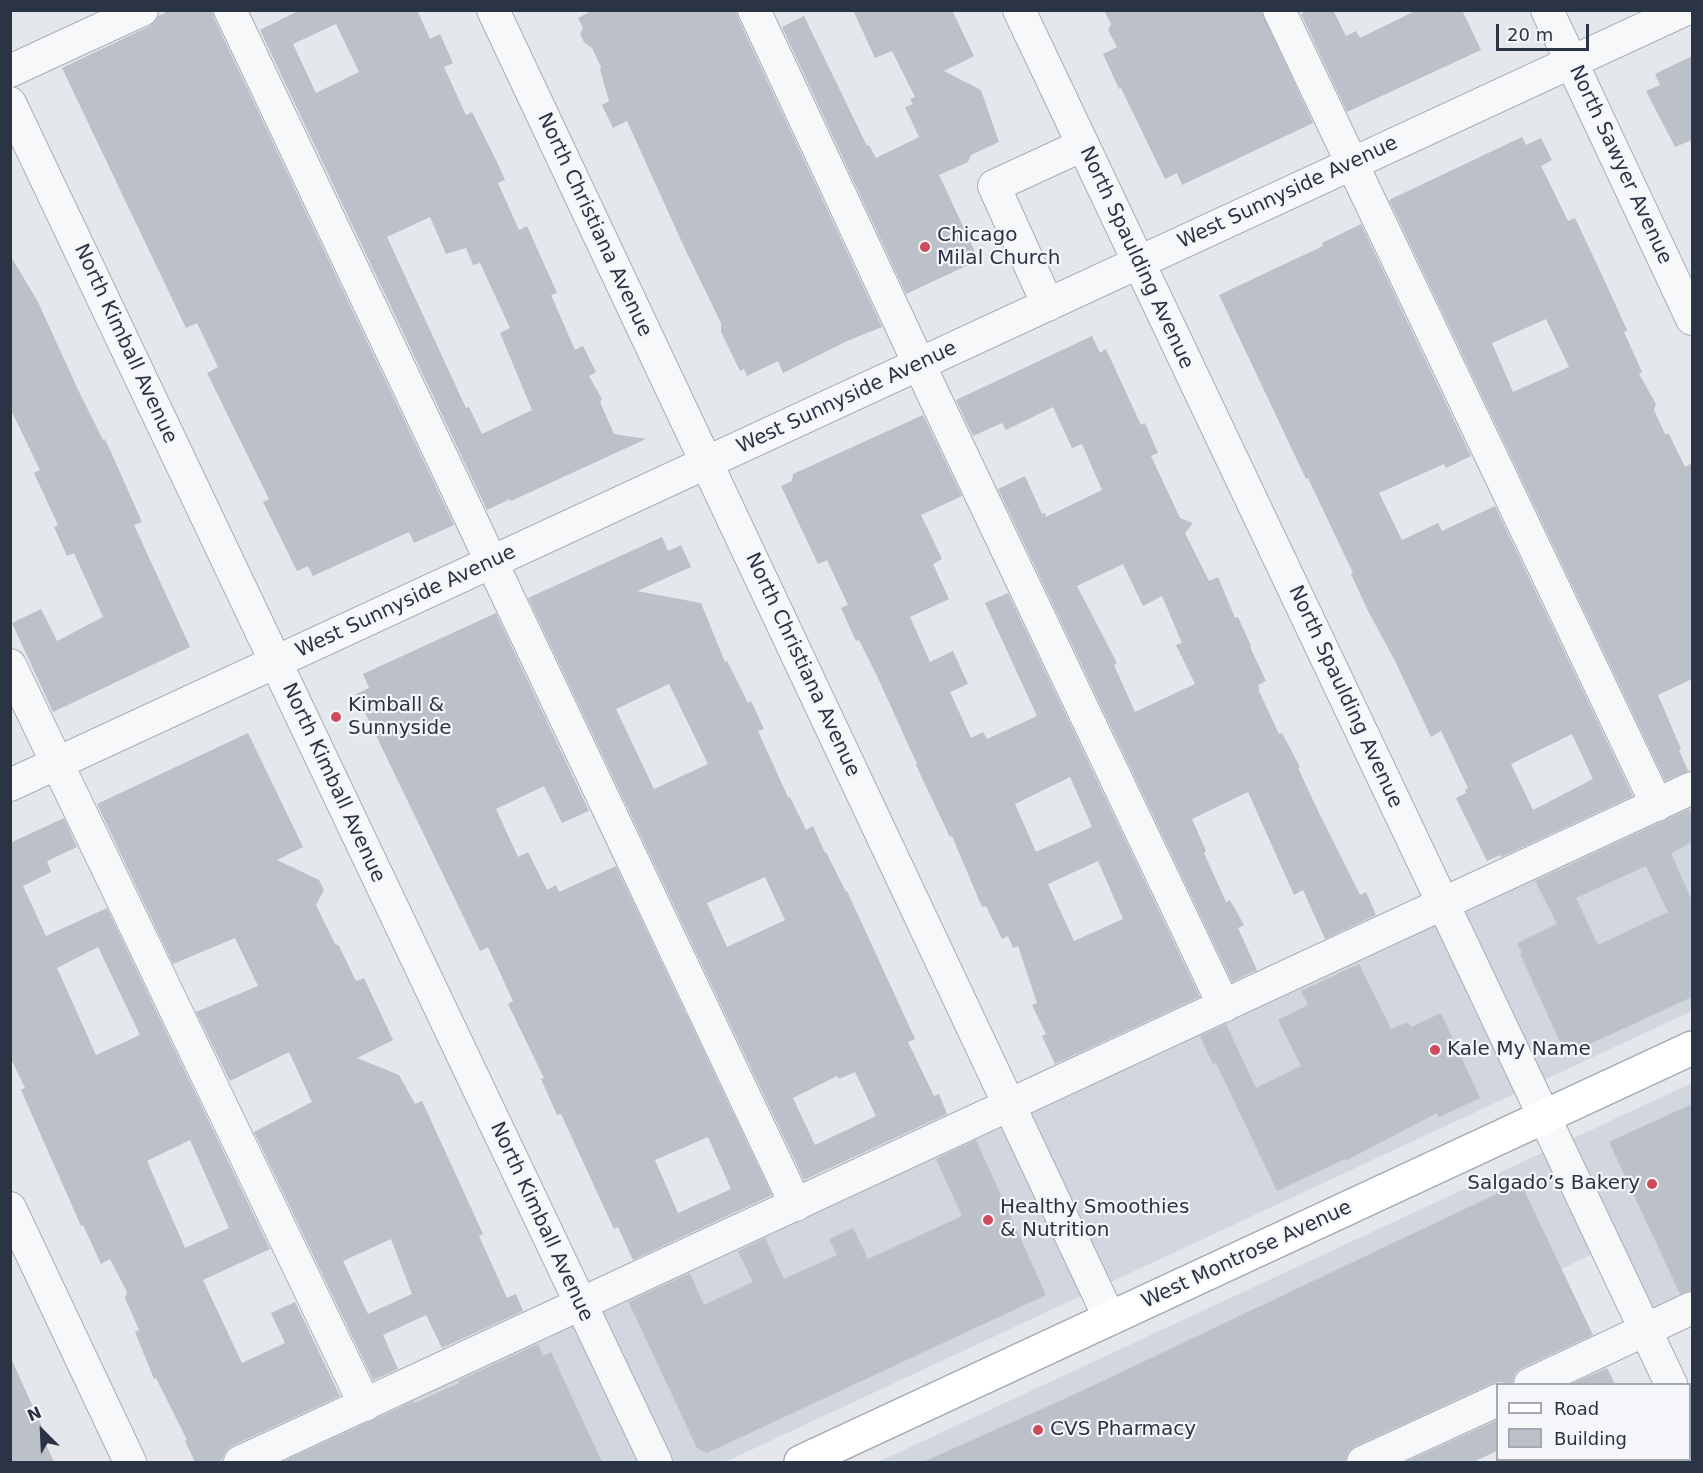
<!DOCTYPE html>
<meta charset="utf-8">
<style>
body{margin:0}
#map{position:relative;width:1703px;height:1473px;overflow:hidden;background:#e4e7ec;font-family:"DejaVu Sans",sans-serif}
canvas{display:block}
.frame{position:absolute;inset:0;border:12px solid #2b3444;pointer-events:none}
.legend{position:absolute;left:1496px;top:1383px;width:195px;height:78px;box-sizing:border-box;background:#f4f6f9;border:2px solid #a4a8b1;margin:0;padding:8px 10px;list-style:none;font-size:18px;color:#2b3444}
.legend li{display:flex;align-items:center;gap:12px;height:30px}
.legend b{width:30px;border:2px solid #a4a8b1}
.north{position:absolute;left:12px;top:1401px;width:60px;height:60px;-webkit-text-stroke:4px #f4f6f9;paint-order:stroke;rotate:336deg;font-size:16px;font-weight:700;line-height:24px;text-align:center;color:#2b3444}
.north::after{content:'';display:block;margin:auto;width:21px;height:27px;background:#2b3444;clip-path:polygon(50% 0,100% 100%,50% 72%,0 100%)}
.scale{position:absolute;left:1496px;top:24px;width:93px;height:27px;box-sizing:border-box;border:3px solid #2b3444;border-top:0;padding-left:8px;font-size:18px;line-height:21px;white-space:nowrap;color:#2b3444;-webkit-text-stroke:4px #f4f6f9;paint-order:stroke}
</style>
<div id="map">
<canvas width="1703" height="1473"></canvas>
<div class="frame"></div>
<ul class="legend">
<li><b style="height:8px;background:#fff"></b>Road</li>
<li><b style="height:16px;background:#bbc0c9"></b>Building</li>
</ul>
<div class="north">N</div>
<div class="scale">20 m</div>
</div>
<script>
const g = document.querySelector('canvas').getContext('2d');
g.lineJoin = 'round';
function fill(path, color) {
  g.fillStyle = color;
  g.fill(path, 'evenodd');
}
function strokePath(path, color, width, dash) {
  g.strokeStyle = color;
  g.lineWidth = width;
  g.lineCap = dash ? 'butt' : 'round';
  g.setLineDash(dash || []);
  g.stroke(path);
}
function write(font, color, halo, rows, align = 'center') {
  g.font = font + ' "DejaVu Sans",sans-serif';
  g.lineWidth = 4.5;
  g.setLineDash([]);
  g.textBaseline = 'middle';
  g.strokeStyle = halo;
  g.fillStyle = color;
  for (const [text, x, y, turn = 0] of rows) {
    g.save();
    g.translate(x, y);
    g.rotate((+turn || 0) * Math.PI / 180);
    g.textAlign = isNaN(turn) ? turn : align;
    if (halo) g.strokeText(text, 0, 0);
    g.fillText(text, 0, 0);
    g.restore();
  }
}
fill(new Path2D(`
 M1692,787V1011L725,1462H229Z
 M1692,1083V1304L1639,1329L1601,1250L1462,1317L1497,1395L1356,1462H878Z`), '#d2d6de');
fill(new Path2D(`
 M171,10H212L214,18L454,525L414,543L409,532L313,576L308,566L297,571L263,502L269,499L207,373L218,367L197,323L186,328L62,68L150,26L158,16Z
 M300,10H417L430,39L440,34L453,63L444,67L466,115L472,112L497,162L505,180L498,183L519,230L527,226L557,293L551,295L575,350L583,346L596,372L589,376L602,399L600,402L614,434L646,439L511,501L510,499L487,510L260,30ZM336,24L359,72L316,93L293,44ZM430,217L446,254L466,248L473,265L480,263L510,328L500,333L532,410L482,434L469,407L466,408L387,237Z
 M593,10H736L738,18L882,327L847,341L783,373L778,361L747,376L744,369L740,371L721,332V323L685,249L627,121L613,128L602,105L609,101L600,70L601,67L592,48L584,42L580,34L583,28L578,18Z
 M853,10H952L974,56L944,71L981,90L999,142L971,155L968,162L939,175L979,260L906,294L782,27L804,16L867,146L869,145L876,158L919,137L905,107L913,104L910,99L915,97L892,51L875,58Z
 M1104,10H1261L1313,123L1182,185L1177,173L1165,179L1121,88L1119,89L1103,54L1117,47L1108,30L1111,24Z
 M1307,10H1333L1346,36L1356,31L1360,38L1417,10H1462L1481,50L1347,112L1301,14Z
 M1692,56V140L1675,147L1646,91L1660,85L1655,74Z
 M1522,137L1526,145L1541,138L1552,160L1541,166L1568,221L1575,218L1601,273L1627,330L1624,332L1642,372L1639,374L1656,404L1654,410L1665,434H1669L1685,467L1692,463V679L1658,695L1681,749L1679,750L1688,771L1665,781L1389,200ZM1546,319L1569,367L1513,392L1492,343Z
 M1361,224L1471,456L1446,468L1444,464L1379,493L1402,540L1438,523L1442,531L1495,506L1633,796L1501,857L1500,855L1487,861L1456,798L1466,793L1465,790L1468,788L1441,731L1431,737L1395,661L1368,611L1351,574L1353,573L1308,478L1306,479L1219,295L1323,246L1322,243ZM1572,734L1593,779L1533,810L1511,764Z
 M10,255L38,302L80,394L103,440L105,439L119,470L142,522L134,525L190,647L53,712L12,623L41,609L57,641L103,617L74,553L67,556L54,527L58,525L34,473L40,470L10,408Z
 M1092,336L1100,353L1106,349L1141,425L1145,423L1158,453L1151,456L1180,518L1193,523L1185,533L1209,581L1218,577L1235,618L1238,617L1251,646L1250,647L1266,681L1258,685L1260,689H1258L1279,734L1282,733L1300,767L1298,768L1318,811L1360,895L1366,892L1376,915L1325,939L1303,890L1294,895L1248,792L1192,819L1206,851L1204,853L1226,902L1230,900L1244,925L1238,928L1257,970L1232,982L998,489L1025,476L1042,514L1045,513L1046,517L1102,490L1082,444L1072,448L1053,407L1006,430L1002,423L973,436L956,400ZM1123,564L1143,606L1162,596L1182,643L1176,645L1195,684L1135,712L1114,665L1117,663L1077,586Z
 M923,415L962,496L921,515L942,559L933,564L949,599L910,617L930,662L953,651L968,684L950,692L971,738L983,732L987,739L1037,716L985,603L1008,593L1200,997L1055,1064L1042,1036L1046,1034L1032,1005L1037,1003L1018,946L1013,948L1008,936L1002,939L986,906L982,907L952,836L950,837L916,765L917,764L877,676L859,640L856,641L841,608L848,605L827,560L818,564L781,486L792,481L793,474ZM1070,777L1092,827L1036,852L1015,804ZM1098,861L1123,919L1074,941L1048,884Z
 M662,537L668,551L681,545L691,567L637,591L701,603L725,662L727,661L748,703L751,701L764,729L758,731L788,797H790L806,830L813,826L825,853L826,852L846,892L847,891L915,1039L908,1042L934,1096L939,1094L947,1114L804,1180L528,598ZM669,684L708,764L654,789L616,709ZM765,877L785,920L727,947L707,903ZM855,1072L876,1116L815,1145L793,1098L837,1076L839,1079Z
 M496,613L589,811L562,823L544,786L496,809L518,857L528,852L547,890L556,885L559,892L616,866L772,1195L633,1260L618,1227L614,1229L561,1114L557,1115L541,1079L544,1078L508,1004L513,1001L488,947L480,951L356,694L369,688L363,674ZM708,1137L731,1189L678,1213L655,1160Z
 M248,733L303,847L277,860L319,880L324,890L316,905L335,944L339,946L356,981L364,978L393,1040L357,1058L399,1075L415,1104L422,1101L483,1234L479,1236L507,1298L516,1294L523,1311L442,1348L426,1315L383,1335L398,1369L373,1380L254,1132L312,1102L289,1052L230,1081L196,1012L258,986L235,938L173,964L97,804ZM391,1239L412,1294L368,1314L343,1261Z
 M1689,809L1692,816V842L1671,853L1692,901V997L1566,1055L1520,954L1522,953L1517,943L1557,924L1535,881ZM1646,866L1668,912L1598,945L1576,898Z
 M64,818L77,847L47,861L51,872L23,886L46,936L107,908L270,1249L203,1280L242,1363L285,1343L271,1313L295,1302L340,1396L232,1446L226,1451L222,1460L216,1462H195L185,1441L187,1440L156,1378L154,1379L135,1332L139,1330L125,1298L127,1292L110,1259L101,1264L83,1225L81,1226L21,1090L25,1088L11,1059L10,843ZM98,947L140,1035L96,1055L57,968ZM190,1140L229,1228L185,1248L147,1161Z
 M1359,964L1391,1029L1408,1022L1411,1027L1441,1013L1480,1098L1439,1117L1437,1113L1345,1161V1159L1277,1191L1216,1063L1213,1064L1200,1036L1226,1024L1256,1088L1301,1066L1278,1020L1308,1005L1301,991Z
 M1692,1104V1290L1680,1294L1609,1142Z
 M976,1140L1046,1295L707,1453L697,1448L629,1303L630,1301L690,1273L704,1305L753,1282L738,1251L765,1238L784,1279L837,1255L829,1239L853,1228L868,1259L962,1216L936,1159Z
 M1511,1187L1524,1190L1593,1335L1522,1368L1515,1374L1512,1384L1499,1382L1490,1384L1355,1446L1348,1452L1345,1462H923L1071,1396Z
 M538,1344L543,1356L551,1352L602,1462L284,1461L414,1401L415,1403L459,1383L458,1381Z
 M10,1356L46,1436L43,1438L54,1462H10Z
 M1607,1368L1615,1384H1571Z
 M1497,1420V1451L1473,1462H1405Z`), '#bbc0c9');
const minor = new Path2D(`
 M230,10L796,1205
 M493,10L1110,1319
 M754,10L934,396L1224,1006
 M1019,10L1671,1384
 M1279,10L1657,805
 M1547,10L1692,319
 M10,71L142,10
 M10,103L656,1462
 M1048,305L994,186L1083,145
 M10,665L365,1405
 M10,785L1684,10
 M10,1208L130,1462
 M1530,1384L1692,1308
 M1690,1424L1692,1431
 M240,1462L1692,788
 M1363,1462L1498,1400`);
const major = new Path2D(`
 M801,1462L1692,1048`);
strokePath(minor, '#a9aeb6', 34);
strokePath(major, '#a3abb7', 36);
strokePath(minor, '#f7f8fa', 32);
strokePath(major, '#fff', 33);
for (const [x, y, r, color] of [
 [925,247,6,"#cf4b5c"],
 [336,717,6,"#cf4b5c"],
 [1435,1050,6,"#cf4b5c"],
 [1652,1184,6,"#cf4b5c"],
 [988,1220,6,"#cf4b5c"],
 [1038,1430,6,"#cf4b5c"]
]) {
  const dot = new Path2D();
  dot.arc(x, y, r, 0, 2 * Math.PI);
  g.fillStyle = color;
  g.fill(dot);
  strokePath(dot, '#f4f6f9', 2);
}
write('20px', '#2b3444', '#f4f6f9', [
 ["North Sawyer Avenue",1620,165,65],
 ["West Sunnyside Avenue",1288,193,-25],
 ["North Christiana Avenue",594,225,65],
 ["North Spaulding Avenue",1136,258,65],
 ["North Kimball Avenue",125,344,65],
 ["West Sunnyside Avenue",847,398,-25],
 ["West Sunnyside Avenue",406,602,-25],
 ["North Christiana Avenue",802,665,65],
 ["North Spaulding Avenue",1345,697,65],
 ["North Kimball Avenue",333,783,65],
 ["North Kimball Avenue",541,1222,65],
 ["West Montrose Avenue",1247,1255,-25]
]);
write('20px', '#2b3444', '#f4f6f9', [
 ["Chicago",937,236],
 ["Milal Church",937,259],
 ["Kimball &",348,706],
 ["Sunnyside",348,729],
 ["Kale My Name",1447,1050],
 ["Salgado’s Bakery",1640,1184,"right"],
 ["Healthy Smoothies",1000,1208],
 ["& Nutrition",1000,1231],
 ["CVS Pharmacy",1050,1430]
], 'left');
</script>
